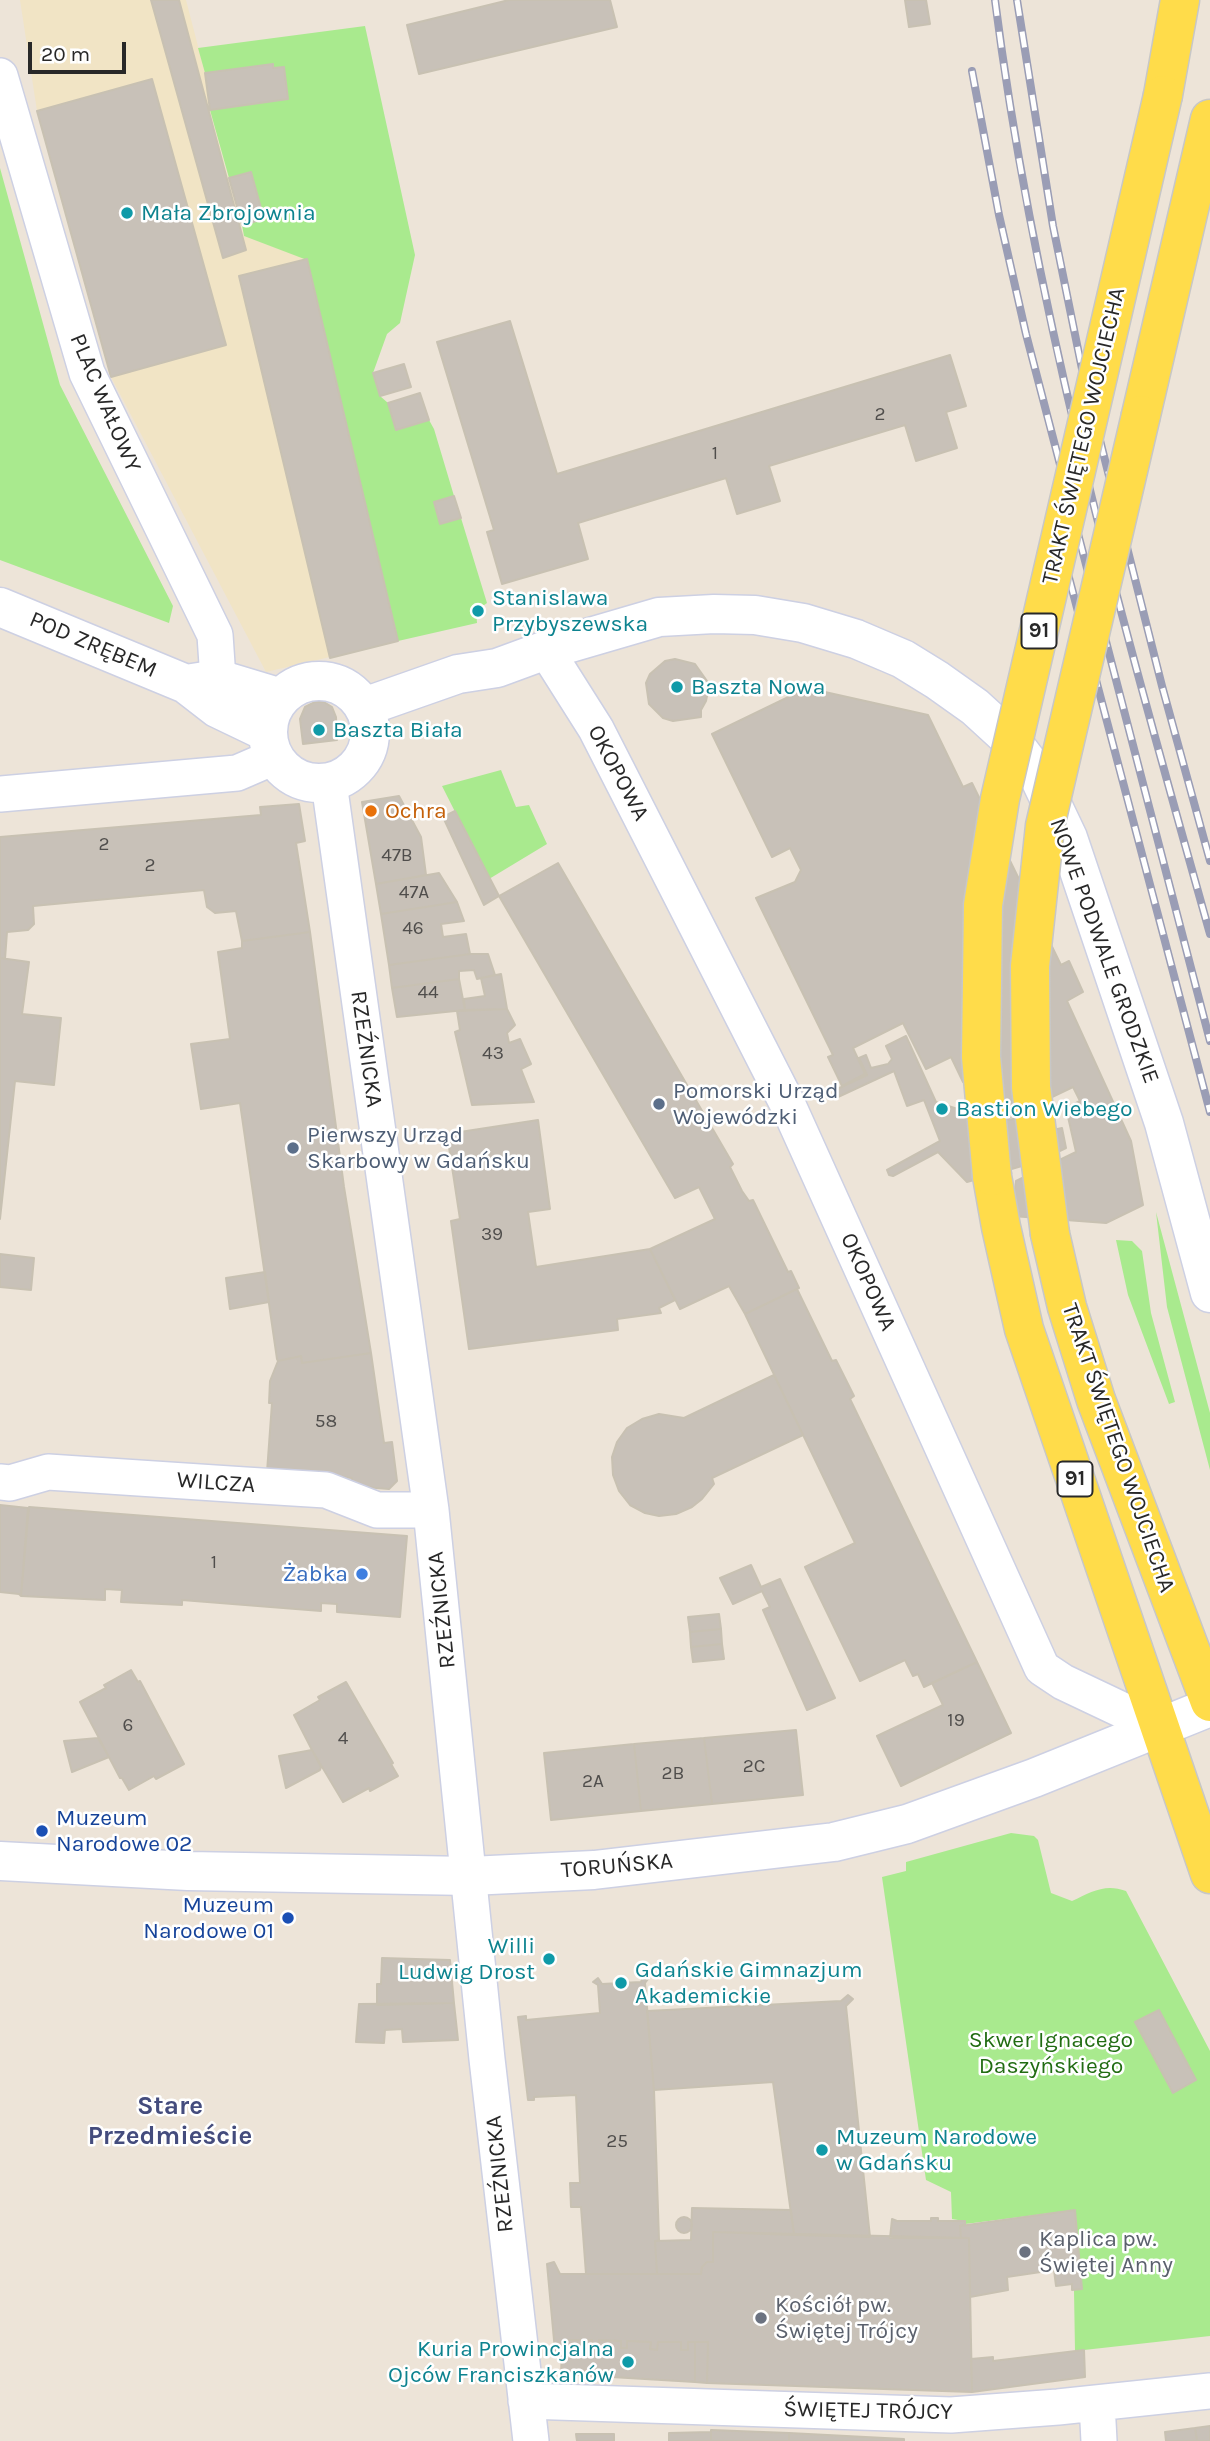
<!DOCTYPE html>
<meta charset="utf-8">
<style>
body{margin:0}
#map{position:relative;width:1210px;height:2441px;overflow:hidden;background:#ede4d8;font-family:Karla,sans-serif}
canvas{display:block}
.scale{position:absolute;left:28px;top:42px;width:98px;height:32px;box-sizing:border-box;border:4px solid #282828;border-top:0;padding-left:9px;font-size:21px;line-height:24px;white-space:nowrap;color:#282828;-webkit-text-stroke:5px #fff;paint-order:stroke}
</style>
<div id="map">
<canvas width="1210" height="2441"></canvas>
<div class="scale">20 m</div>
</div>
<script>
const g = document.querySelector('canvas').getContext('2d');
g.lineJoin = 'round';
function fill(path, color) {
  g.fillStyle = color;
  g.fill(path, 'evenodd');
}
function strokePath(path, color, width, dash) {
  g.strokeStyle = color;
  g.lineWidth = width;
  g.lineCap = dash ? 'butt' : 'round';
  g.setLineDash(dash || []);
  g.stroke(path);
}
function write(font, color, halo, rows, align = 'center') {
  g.font = font + ' Karla,sans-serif';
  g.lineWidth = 5;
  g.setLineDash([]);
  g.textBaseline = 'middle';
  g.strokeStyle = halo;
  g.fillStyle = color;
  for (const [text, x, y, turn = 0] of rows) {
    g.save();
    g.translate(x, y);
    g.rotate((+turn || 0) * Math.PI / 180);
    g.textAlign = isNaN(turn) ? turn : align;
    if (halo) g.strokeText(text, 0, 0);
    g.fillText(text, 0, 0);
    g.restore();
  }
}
fill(new Path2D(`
 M20,0H186L205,73L210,110L244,236L307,259L398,641L266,672L111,377L37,111Z`), '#f1e4c5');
fill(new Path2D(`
 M365,26L415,255L400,323L387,334L373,373L380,396L388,403L396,430L429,420L434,429L454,496L434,502L461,518L487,603L476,611L477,623L398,641L307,260L244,236L242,225L263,219L251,172L229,178L210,110L205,73L198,48Z
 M0,168L60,385L173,606L169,623L0,560Z
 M501,770L516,807L529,805L547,844L489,879L442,786Z
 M1156,1212L1210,1413V1470L1167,1307Z
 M1116,1240L1132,1241L1142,1251L1151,1313L1175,1402L1169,1404L1128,1295Z
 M1011,1833L1034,1836L1038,1840L1051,1893L1072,1901C1091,1892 1105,1883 1126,1891L1210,2051V2336L1075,2351L1074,2290L1082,2289L1075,2210L965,2224L964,2221L952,2219L951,2192L926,2180L882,1877L906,1871V1862Z`), '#a9ea8e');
const building = new Path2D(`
 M151,0H179L246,250L223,258Z
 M509,0H610L617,27L419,74L407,25Z
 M905,0H926L930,24L909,27Z
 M273,64V68L284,67L288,99L210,110L205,73Z
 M152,79L226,345L111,377L37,111Z
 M251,172L264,219L242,225L229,178Z
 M307,259L398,641L330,658L239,276Z
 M510,321L557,474L950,355L966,406L946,412L957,448L916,461L905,425L769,466L780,501L737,514L726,478L578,523L588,559L502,584L487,532L494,530L437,342Z
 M404,364L411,387L380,396L373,373Z
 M420,393L429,420L396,430L388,403Z
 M454,496L461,518L440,524L434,502Z
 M675,659L695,664L707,681L708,691L706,701L701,710V717L673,721L663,718L649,704L646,683L650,674L665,661Z
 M807,688L928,715L963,787L972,783L1061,965L1069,961L1083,992L1067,1001L1131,1141L1143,1205L1106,1223L1012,1216L1016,1181L1076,1152L1066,1108L1080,1101L1073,1087L1004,1120L978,1088L963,1082L951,1057L926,1069L903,1023L853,1048L865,1074L842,1086L828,1057L833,1055L756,898L795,882L801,870L790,848L772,857L712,734Z
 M315,702H324L332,707L336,717L337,740L303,744L300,719L305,707Z
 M399,796L421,837L426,875L376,884L362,802Z
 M299,804L305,841L296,843L310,932L242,941L236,911L215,913L207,907L204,890L33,906L34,924L28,930L7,932L5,959L0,958V837L261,815L260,807Z
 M455,811L499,896L484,905L443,817Z
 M558,863L733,1164L730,1167L742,1191L749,1201L753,1200L788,1272L791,1271L799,1288L745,1314L729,1286L680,1309L650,1249L715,1219L699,1187L675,1198L499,896Z
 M439,873L457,902L381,914L376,884Z
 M457,902L464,921L441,924L443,937L466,934L470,954L389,965L381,914Z
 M310,932L344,1187L371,1353L302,1363L301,1356L278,1361L277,1359L240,1103L201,1109L191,1044L230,1039L218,952L242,948V941Z
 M470,954H488L495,975L477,979L474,970L459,971V979L392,988L389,965Z
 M0,958L29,962L22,1014L61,1018L54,1085L15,1081L0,1219Z
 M501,974L507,1009L465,1010L464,999L485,996L481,978Z
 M459,979L465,1010L397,1017L392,988Z
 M507,1009L515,1025L507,1033L509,1043L520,1039L531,1064L521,1069L534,1102L472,1105L455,1032L460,1030L457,1011Z
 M906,1036L936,1102L998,1122L1048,1112L1029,1135L1062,1128L1066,1148L1039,1161L967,1182L938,1152L893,1176L889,1175L887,1170L940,1141L924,1100L907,1106L894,1071L838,1097L835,1090L867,1075L859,1058L866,1055L871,1068L888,1064L892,1059L886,1046Z
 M538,1120L550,1209L528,1212L536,1267L650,1249L675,1300L659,1308L661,1313L617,1319L618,1330L469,1349L451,1221L460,1219L447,1134Z
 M0,1254L34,1258L31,1290L0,1287Z
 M265,1272L269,1302L230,1309L226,1278Z
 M797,1289L832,1361L836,1360L854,1396L850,1399L851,1401L977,1662L924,1687L918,1674L913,1676L905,1660L860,1681L805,1567L855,1543L745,1314Z
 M371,1353L384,1443L392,1442L397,1481L389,1489L352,1486V1478L267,1472L272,1403H269L270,1381L278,1361L301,1356L302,1363Z
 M774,1375L803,1435L712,1478L714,1484L702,1499L692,1507L676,1514L659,1516L645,1513L630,1505L619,1491L613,1475L612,1457L617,1442L627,1428L642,1419L659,1414L684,1418Z
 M0,1505L28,1508L21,1596L19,1594L0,1592Z
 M29,1507L407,1536L400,1617L337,1612V1604L321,1603V1611L182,1600V1605L121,1602L122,1590L105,1589V1600L21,1596Z
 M751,1565L761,1587L780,1579L835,1698L807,1710L763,1610L770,1607L762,1591L733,1604L720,1578Z
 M719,1614L721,1629L690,1632L688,1617Z
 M721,1629L722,1644L691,1647L690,1632Z
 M722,1644L724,1659L693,1662L691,1647Z
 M977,1662L1011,1733L901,1786L877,1736L943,1705L932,1683Z
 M131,1670L138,1682L140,1681L184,1764L156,1779L154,1776L129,1790L122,1778H120L80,1702L106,1688L104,1685Z
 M346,1682L393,1763L391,1764L398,1776L370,1791L369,1788L343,1802L312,1750L294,1715L320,1700L318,1697Z
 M796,1730L803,1795L712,1804L704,1738Z
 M98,1738L109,1757L72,1772L64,1741Z
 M704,1738L712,1804L641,1811L634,1744Z
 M634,1744L641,1811L551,1820L544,1753Z
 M312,1750L321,1767L320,1770L286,1788L279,1756Z
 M382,1958L450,1960L454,2003L377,2005V1984H381Z
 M643,1976L648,1979L645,1983L654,2090L659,2240L655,2241L657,2274H586L581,2207H571L570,2183H580L576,2095L534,2097V2100H528L518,2017L526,2016V2020L600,2013L598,1985L593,1982L598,1978L602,1984L641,1982Z
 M848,1995L853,1999L846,2006L870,2237L794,2235L773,2082L654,2090L647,2011L841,2001Z
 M454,2003L458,2040L403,2042L402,2029L385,2030L384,2043L356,2042L359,2004Z
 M1159,2010L1196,2080L1173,2093L1135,2022Z
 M692,2208L791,2210L794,2235L713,2232V2262H707L702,2267L701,2274H657L655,2241L691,2240Z
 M1075,2210L1082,2289L1072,2290V2284L1056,2286L1054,2270L1007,2277L1008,2290L970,2297L969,2238H961L960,2226Z
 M676 2225a8 8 0 1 1 16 0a8 8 0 1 1-16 0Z
 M931,2218H938V2221H965V2224L960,2226L961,2238H890L892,2219L897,2221H931Z
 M713,2232L969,2238L972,2392L707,2383L708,2342H688V2350H681V2342H658L657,2350L650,2349L651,2342L627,2341V2348H621V2341L599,2340V2347H592V2340H567L562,2348L555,2351L547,2264L554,2262L560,2274H701L702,2267L707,2262H713Z
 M567,2340H592V2347H599V2340L621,2341V2348H627V2341L651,2342L650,2349L657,2350L658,2342H681V2350H688V2342H695V2382L561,2374L562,2348Z
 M695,2342H708L707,2383L695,2382Z
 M1084,2350L1085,2377L972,2392L971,2359L993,2357V2361Z
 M1210,2426V2441H1197L1195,2428Z
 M1195,2428L1197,2441H1166L1165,2432Z
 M711,2430L789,2433V2441H711Z
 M711,2432V2441H669V2433Z
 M789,2433L904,2439V2441H789Z
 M576,2434H614V2441H577Z`);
fill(building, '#c8c1b8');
strokePath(building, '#c8c1b2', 2);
const street = new Path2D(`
 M0,76L87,373L215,635L218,679
 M546,650L596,729L787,1103L1042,1668L1063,1682L1160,1728
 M329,783L431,1510L487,2059L531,2441
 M0,794L237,773L274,757
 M0,1482L10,1483L48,1472L245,1485L326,1490L377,1510H431
 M526,2401L951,2415L1058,2407L1210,2391
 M1097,2403L1099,2441`);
const secondary = new Path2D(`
 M0,607L186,684L217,708L267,732
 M268 732a51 51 0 1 1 102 0a51 51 0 1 1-102 0Z
 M186,684L218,679L281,698
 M364,707L458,674L497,668L546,650L659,617L714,614L755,615L803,623L856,639L903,659L937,680L975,707L1011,740L1039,777L1068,838L1164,1123L1210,1293
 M0,1861L188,1871L470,1876L594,1870L834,1842L907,1824L1034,1778L1210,1707`);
const primary = new Path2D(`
 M1163,95L1180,0
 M1141,415L1210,119
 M992,1176L1001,1227L1024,1329L1210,1874
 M1050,1234L1067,1307L1096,1400L1210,1702`);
strokePath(street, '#cdd0e3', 38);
strokePath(secondary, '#cdd0e3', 41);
strokePath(primary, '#c7c7c7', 41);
strokePath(street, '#fff', 35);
strokePath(secondary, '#fff', 38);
strokePath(primary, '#ffdc4a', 38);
const rail = new Path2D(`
 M995,0C1035,317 1124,627 1210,934
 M1017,0L1053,226L1082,369L1162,686L1210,861
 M972,71L999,215L1026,334L1210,1041
 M1053,517L1210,1112`);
strokePath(rail, '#9a9db5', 8);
strokePath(rail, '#fff', 5, [16]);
const primaryBridge = new Path2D(`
 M992,1176L981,1057L983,905L1000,799L1163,95
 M1050,1234L1031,1087L1030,966L1045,826L1141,415`);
strokePath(primaryBridge, '#c7c7c7', 41, []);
strokePath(primaryBridge, '#ffdc4a', 38);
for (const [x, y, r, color] of [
 [127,213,7,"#0f9aa8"],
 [478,611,7,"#0f9aa8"],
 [677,687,7,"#0f9aa8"],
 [319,730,7,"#0f9aa8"],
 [371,811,7,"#e8710a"],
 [659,1104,7,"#5c6f8a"],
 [942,1109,7,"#0f9aa8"],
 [293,1148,7,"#5c6f8a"],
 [362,1574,7,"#3f7fe0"],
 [42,1831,7,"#1a4fb4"],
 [288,1918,7,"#1a4fb4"],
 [549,1959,7,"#0f9aa8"],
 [621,1983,7,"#0f9aa8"],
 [822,2150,7,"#0f9aa8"],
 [1025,2252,7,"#6b7280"],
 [761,2318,7,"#6b7280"],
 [628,2362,7,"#0f9aa8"]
]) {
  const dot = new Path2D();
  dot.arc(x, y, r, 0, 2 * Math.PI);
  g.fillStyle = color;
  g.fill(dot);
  strokePath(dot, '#fff', 2.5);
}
write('19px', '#504e4c', null, [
 ["2",880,415],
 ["1",715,454],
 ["2",104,845],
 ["47B",397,856],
 ["2",150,866],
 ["47A",414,893],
 ["46",413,929],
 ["44",428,993],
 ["43",493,1054],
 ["39",492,1235],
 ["58",326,1422],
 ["1",214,1563],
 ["19",956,1721],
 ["6",128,1726],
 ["4",343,1739],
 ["2C",754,1767],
 ["2B",673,1774],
 ["2A",593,1782],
 ["25",617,2142]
]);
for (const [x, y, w] of [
 [1039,631,35],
 [1075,1479,35]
]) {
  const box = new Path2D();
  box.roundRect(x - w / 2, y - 17.5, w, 35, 5);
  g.fillStyle = '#fff';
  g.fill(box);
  strokePath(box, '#282828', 2);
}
write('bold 21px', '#282828', null, [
 ["91",1039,631],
 ["91",1075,1479]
]);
write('23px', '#0d838f', '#fff', [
 ["Mała Zbrojownia",141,213],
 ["Stanislawa",492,598],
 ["Przybyszewska",492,624],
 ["Baszta Nowa",691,687],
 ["Baszta Biała",333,730],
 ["Bastion Wiebego",956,1109],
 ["Willi",535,1946,"right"],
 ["Ludwig Drost",535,1972,"right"],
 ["Gdańskie Gimnazjum",635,1970],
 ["Akademickie",635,1996],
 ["Muzeum Narodowe",836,2137],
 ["w Gdańsku",836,2163],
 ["Kuria Prowincjalna",614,2349,"right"],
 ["Ojców Franciszkanów",614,2375,"right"]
], 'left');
write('23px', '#282828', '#fff', [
 ["PLAC WAŁOWY",105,403,67],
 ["TRAKT ŚWIĘTEGO WOJCIECHA",1084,436,-77],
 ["POD ZRĘBEM",93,645,23],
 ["OKOPOWA",618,773,62],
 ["NOWE PODWALE GRODZKIE",1104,951,70],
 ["RZEŹNICKA",366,1049,82],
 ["OKOPOWA",868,1282,66],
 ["TRAKT ŚWIĘTEGO WOJCIECHA",1118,1448,71],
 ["WILCZA",216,1483,4],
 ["RZEŹNICKA",442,1610,-96],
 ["TORUŃSKA",617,1866,-5],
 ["RZEŹNICKA",500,2174,-96],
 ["ŚWIĘTEJ TRÓJCY",868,2411,1]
]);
write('23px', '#c56008', '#fff', [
 ["Ochra",385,811]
], 'left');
write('23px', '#4e5e75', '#fff', [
 ["Pomorski Urząd",673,1091],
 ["Wojewódzki",673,1117],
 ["Pierwszy Urząd",307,1135],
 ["Skarbowy w Gdańsku",307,1161]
], 'left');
write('23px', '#366cbe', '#fff', [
 ["Żabka",348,1574]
], 'right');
write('23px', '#164399', '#fff', [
 ["Muzeum",56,1818],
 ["Narodowe 02",56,1844],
 ["Muzeum",274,1905,"right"],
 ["Narodowe 01",274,1931,"right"]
], 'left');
write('23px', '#216c12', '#fff', [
 ["Skwer Ignacego",1051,2040],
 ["Daszyńskiego",1051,2066]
]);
write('23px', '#5b616d', '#fff', [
 ["Kaplica pw.",1039,2239],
 ["Świętej Anny",1039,2265],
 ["Kościół pw.",775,2305],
 ["Świętej Trójcy",775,2331]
], 'left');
write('bold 26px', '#444c7d', '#fff', [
 ["Stare",170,2107],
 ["Przedmieście",170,2137]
]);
</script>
